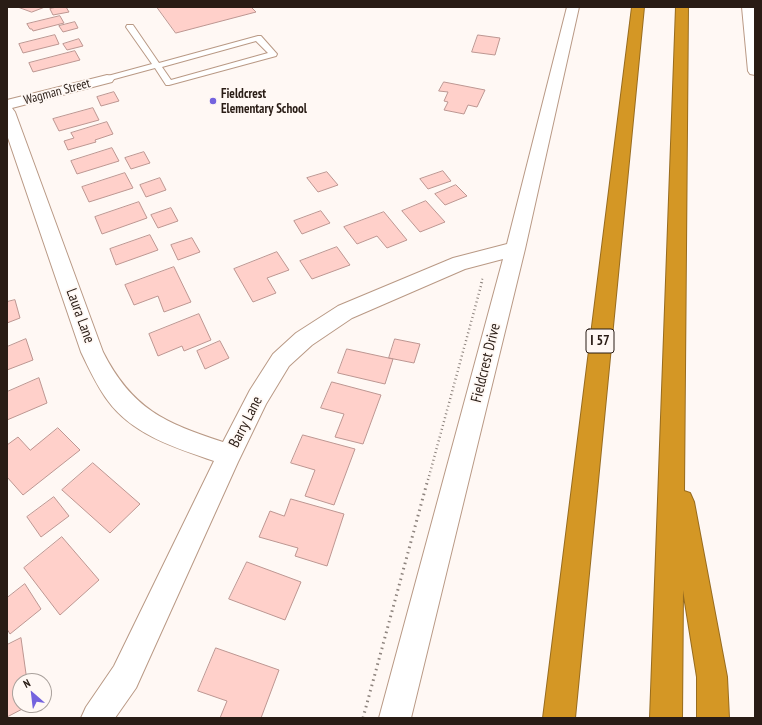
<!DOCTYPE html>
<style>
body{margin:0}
#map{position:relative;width:762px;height:725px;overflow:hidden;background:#fff8f4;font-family:"PT Sans Narrow",sans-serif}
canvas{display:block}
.frame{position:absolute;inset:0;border:8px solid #291c15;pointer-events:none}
.north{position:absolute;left:12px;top:673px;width:40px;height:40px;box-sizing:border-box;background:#fff8f4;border:1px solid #a9a09b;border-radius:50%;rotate:332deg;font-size:11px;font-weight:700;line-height:16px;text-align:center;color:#291c15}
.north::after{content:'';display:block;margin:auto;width:14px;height:18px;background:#7463de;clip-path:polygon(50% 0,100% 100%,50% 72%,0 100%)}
</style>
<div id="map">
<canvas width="762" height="725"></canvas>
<div class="frame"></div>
<div class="north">N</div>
</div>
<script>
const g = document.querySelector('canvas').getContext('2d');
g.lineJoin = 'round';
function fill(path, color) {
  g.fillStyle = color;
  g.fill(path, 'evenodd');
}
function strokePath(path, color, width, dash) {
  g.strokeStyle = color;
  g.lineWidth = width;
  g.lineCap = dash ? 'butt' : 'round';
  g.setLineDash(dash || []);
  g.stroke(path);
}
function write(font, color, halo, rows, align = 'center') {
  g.font = font + ' "PT Sans Narrow",sans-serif';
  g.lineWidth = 3.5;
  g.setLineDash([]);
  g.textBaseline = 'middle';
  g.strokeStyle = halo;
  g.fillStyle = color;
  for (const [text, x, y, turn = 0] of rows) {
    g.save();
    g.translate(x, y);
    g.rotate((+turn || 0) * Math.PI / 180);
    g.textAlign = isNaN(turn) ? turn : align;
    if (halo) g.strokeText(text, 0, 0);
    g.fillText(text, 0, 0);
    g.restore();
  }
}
const building = new Path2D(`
 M18,7H45L32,12Z
 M57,7H66L69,12L53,15L50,9Z
 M157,7H251L256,12L176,33Z
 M60,16L64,23L33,31L32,29H30L27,24Z
 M75,22L78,28L63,32L59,26Z
 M55,35L59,44L23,53L19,44Z
 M478,35L500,38L495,55L472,52Z
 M79,39L83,46L67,50L63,44Z
 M75,51L80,60L33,72L29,63Z
 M444,82L485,90L477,107L468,105L464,114L444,110L448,102L444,101L448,92L439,91Z
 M114,92L119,101L101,106L97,97Z
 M93,108L99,120L59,131L53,119Z
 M107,122L113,134L95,140L96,142L68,150L64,141L74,138L71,133Z
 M112,148L119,161L77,174L71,161Z
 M144,152L150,163L131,169L125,158Z
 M443,171L451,181L428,189L420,179Z
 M327,172L338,185L318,192L307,178Z
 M125,173L133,188L89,202L82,187Z
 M160,178L166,190L146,197L140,185Z
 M456,185L467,196L445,205L435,194Z
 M426,201L445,222L420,232L402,211Z
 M139,202L147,218L102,234L95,217Z
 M171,208L178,221L158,228L151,215Z
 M321,211L330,223L302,234L294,221Z
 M384,212L407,240L387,248L377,236L357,244L344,227Z
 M150,235L158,250L116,265L110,249Z
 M192,238L200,252L178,260L171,245Z
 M337,247L350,265L312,279L300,261Z
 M277,252L289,270L267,278L276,293L253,302L234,269Z
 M174,267L191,302L164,312L158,296L134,305L125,285Z
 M15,300L20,318L7,323V302Z
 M199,314L211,340L184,351L182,346L158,356L149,334Z
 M26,339L33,360L7,370V347Z
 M395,339L420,344L414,363L389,358Z
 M220,341L229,358L205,369L197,351Z
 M347,349L393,359L385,384L338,373Z
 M39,378L47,403L7,420V392Z
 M332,382L381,395L363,444L335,437L344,414L321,408Z
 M58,428L80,450L23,495L7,477V445L18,437L30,450Z
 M303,435L355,449L334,505L305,496L315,470L291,463Z
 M93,463L140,504L110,533L62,490Z
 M54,497L69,516L41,537L27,517Z
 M291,499L344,514L327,566L295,556L298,548L259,537L270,511L284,516Z
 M62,537L99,580L60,615L24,568Z
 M247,562L301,582L285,620L229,599Z
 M25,584L41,609L10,634L7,629V598Z
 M21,638L27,681H20V705H30L7,717V645Z
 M216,648L279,670L261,718H220L227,701L198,691Z`);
fill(building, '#ffd0ca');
strokePath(building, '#bd9691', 1);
const lane = new Path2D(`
 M127,25H133L159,63L258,36H261L277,54L276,56L169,85H166L155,68L107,81H104V77L152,64L126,27ZM256,41L268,53L171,80L162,67Z`);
const street = new Path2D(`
 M567,7H579L525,249L411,718H379L503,259L465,269L352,318L312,345L289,366L266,404L238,462L136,688L115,718H81L86,707L114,666L214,461C176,448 133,435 108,401C97,386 89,369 81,352L7,135V100L107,75L112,76L114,79L112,82L12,108L15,112L103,352C132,409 165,423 223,442L250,390L273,354L296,333L338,306L453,258L507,244Z
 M742,7H754L755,75L750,74L748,71Z`);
const highway = new Path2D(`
 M632,7H644L575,718H543Z
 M676,7H688L684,491L690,493L694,502L727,677L729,718H697V677L683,590L682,718H650Z`);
strokePath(lane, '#b99985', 2);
strokePath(street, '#b99985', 2);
strokePath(highway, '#986c1f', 2);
strokePath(new Path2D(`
 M481,283L483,277`), '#8d837d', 2, [1, 2.5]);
strokePath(new Path2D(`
 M428,480L482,282`), '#8d837d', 2.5, [1, 3]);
strokePath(new Path2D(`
 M363,718L428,479`), '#8d837d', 3, [1.5, 4]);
fill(lane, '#fff');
fill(street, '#fff');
fill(highway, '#d49725');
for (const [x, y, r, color] of [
 [213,101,4,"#7463de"]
]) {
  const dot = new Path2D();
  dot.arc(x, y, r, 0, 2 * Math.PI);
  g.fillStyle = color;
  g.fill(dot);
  strokePath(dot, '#fff8f4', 1.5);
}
write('13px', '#291c15', '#fff8f4', [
 ["Wagman Street",57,92,-15]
]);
write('bold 13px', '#291c15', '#fff8f4', [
 ["Fieldcrest",221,94],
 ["Elementary School",221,109]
], 'left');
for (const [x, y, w] of [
 [600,341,28]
]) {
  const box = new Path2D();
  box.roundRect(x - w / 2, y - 12, w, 24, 3);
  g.fillStyle = '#fff8f4';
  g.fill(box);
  strokePath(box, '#291c15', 1);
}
write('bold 14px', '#291c15', null, [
 ["I 57",600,341]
]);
write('15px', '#291c15', '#fff8f4', [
 ["Laura Lane",80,316,70],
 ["Fieldcrest Drive",486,363,-76],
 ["Barry Lane",246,422,-63]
]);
</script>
